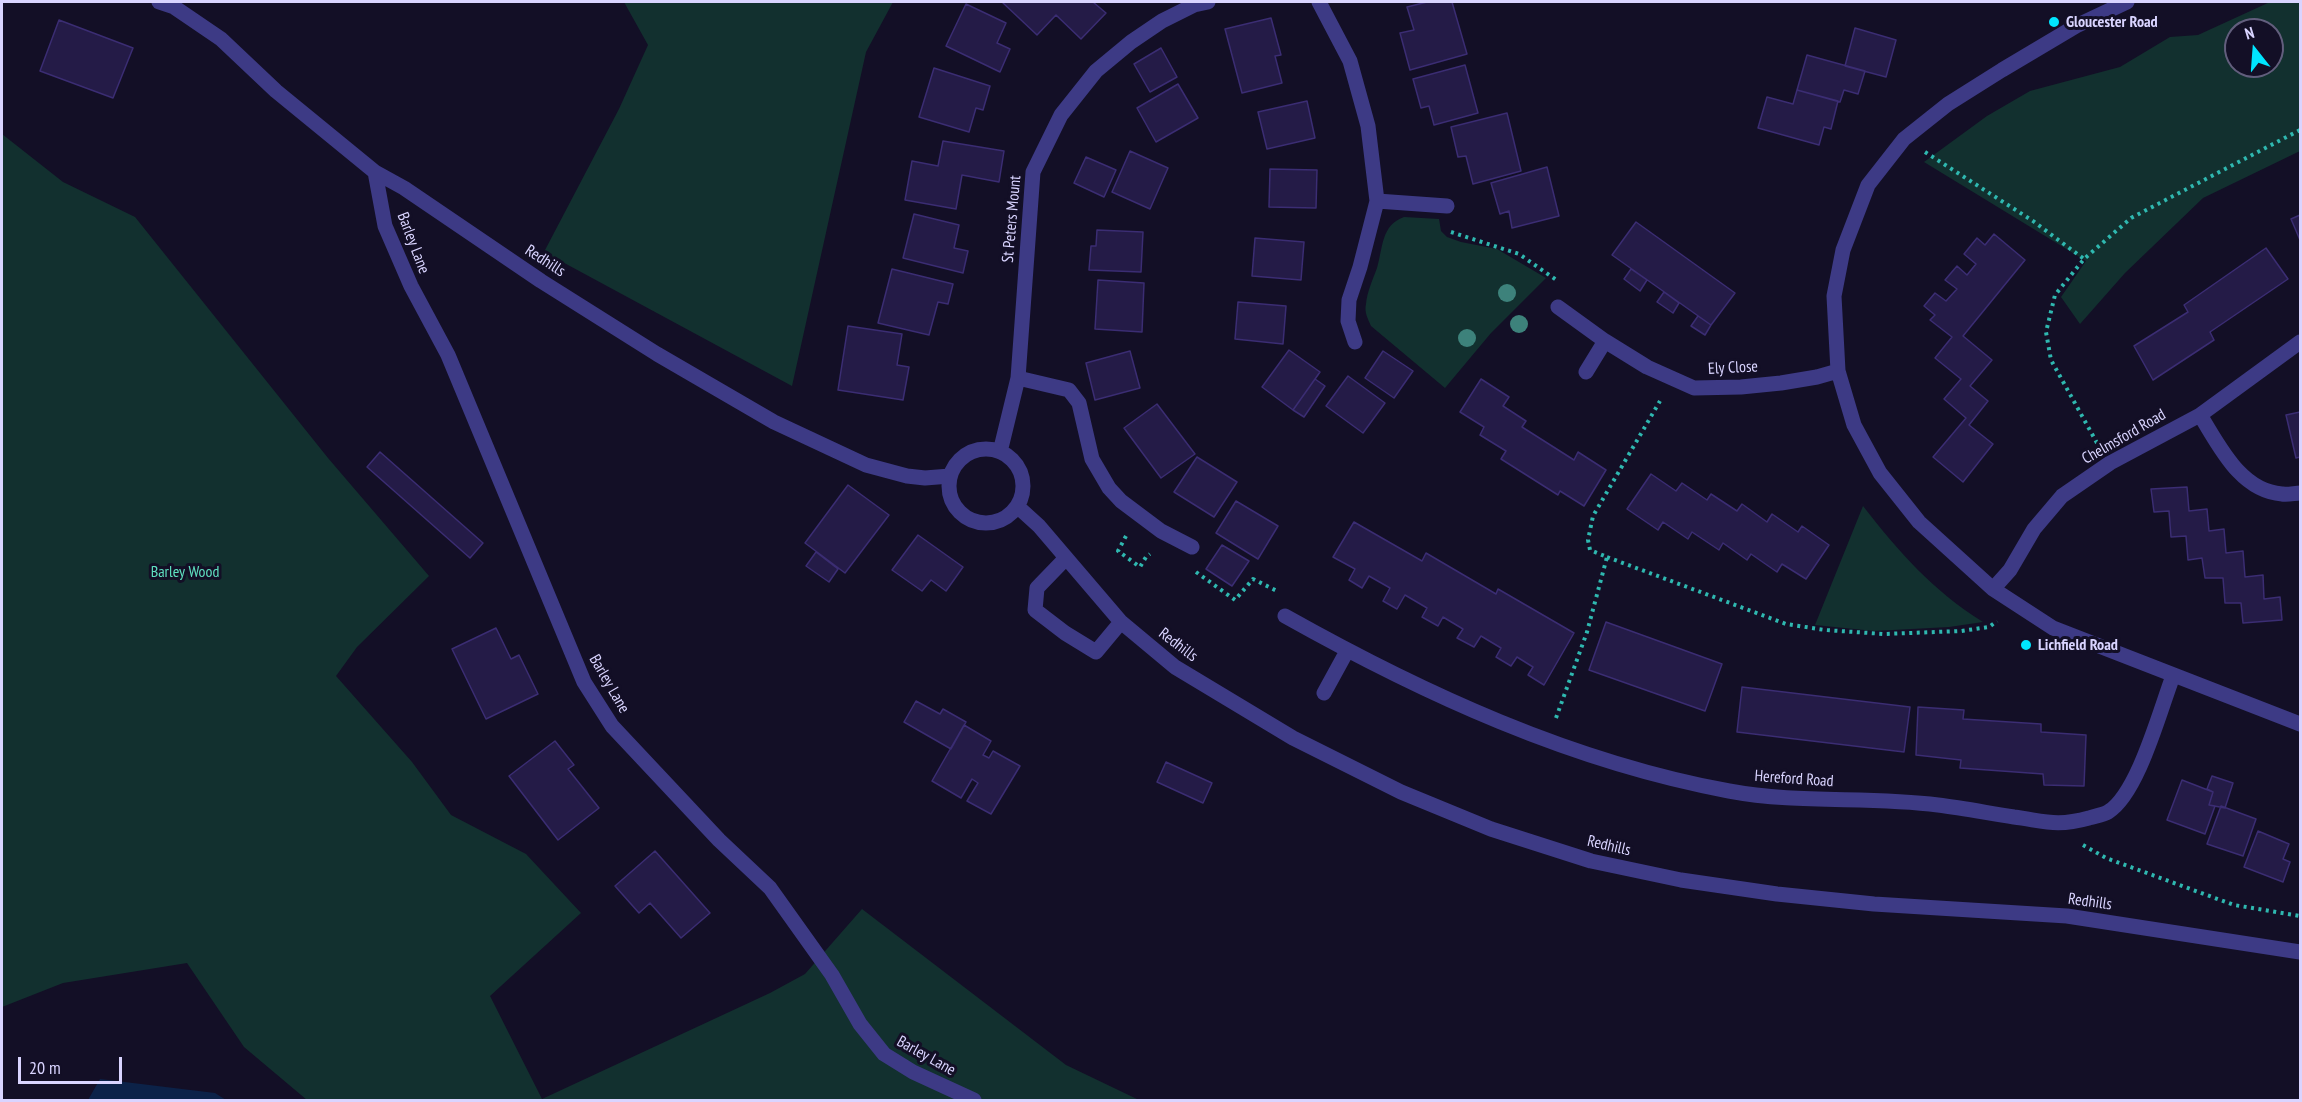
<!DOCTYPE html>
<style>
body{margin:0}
#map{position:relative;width:2302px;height:1102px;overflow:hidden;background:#130f26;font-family:"PT Sans Narrow",sans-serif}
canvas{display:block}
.frame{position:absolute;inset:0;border:3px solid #d9d4ff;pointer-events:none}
.north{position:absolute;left:2224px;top:18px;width:60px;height:60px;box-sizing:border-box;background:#130f26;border:2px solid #625e7d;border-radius:50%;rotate:343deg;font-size:16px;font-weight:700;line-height:24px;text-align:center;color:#d9d4ff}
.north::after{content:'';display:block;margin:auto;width:21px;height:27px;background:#00e5ff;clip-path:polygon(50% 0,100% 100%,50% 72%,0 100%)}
.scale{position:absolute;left:18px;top:1057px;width:104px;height:27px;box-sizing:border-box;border:3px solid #d9d4ff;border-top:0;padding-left:8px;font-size:18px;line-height:21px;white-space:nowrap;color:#d9d4ff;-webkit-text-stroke:4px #130f26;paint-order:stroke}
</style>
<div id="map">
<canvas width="2302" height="1102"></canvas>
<div class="frame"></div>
<div class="north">N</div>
<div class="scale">20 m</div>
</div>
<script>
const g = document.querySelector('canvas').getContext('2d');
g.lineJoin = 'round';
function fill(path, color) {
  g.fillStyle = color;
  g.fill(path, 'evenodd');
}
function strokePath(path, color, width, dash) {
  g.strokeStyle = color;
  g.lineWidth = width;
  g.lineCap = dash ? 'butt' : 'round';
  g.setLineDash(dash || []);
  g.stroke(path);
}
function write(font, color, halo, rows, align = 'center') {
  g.font = font + ' "PT Sans Narrow",sans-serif';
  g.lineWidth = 6;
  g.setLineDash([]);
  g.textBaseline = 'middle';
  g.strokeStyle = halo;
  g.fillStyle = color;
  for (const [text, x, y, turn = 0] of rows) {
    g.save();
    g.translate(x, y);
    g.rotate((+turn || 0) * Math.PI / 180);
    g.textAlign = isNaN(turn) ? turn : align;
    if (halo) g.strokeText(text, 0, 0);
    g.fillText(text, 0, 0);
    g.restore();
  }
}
fill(new Path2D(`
 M624,2H893L866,52L792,386L544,252L619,109L648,45Z
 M2270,2H2300V151L2203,198L2125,273L2080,324L2061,297L2086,261L1924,162L1987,116L2030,91L2120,67L2170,37L2198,35ZM2236,30H2272V66H2236Z
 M2,134L63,182L135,217L328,458L429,576L357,647L336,676L412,762L451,815L526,854L581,913L490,996L542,1099L770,993L805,974L862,909L1066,1065L1139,1100H307L244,1047L187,963L63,983L2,1007Z
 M1404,217L1439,219L1441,231L1447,237L1461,242L1497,249L1546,278L1491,333L1445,388L1371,326C1368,319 1364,312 1366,304C1367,292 1373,279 1377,268C1383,248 1381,225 1404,217Z
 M1863,506C1899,552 1933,591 1983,622L1949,627L1874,631L1815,625Z`), '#12302f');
fill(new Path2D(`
 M100,1079L215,1093L226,1100H88Z`), '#0c2248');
const building = new Path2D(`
 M1002,2H1093L1106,13L1081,39L1056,15L1037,35Z
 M1427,2H1452L1467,54L1410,70L1400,33L1414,30L1407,7Z
 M966,4L1006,23L997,43L1010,49L1000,72L946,46Z
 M1271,18L1281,55L1275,56L1282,83L1242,93L1225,29Z
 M59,20L133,48L113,98L40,71Z
 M1855,28L1896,40L1886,77L1845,66Z
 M1161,48L1177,77L1150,92L1134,64Z
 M1807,55L1865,71L1858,94L1844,90L1840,102L1797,90Z
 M1465,65L1478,113L1434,125L1429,106L1421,108L1413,79Z
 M934,68L990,86L983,110L976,108L969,132L919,117Z
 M1178,84L1198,118L1156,142L1137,108Z
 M1797,90L1838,101L1831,129L1824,127L1819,145L1758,128L1767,97L1793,104Z
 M1307,101L1315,138L1267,149L1258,112Z
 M1507,113L1521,171L1473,184L1466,156L1458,157L1451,127Z
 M943,141L1004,151L999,182L962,175L956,209L905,200L912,161L938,166Z
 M1130,151L1168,168L1150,209L1112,192Z
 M1086,157L1116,170L1104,197L1074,183Z
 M1547,167L1559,216L1512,228L1509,211L1500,214L1491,183Z
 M1270,169L1317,170L1316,208L1269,207Z
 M914,214L959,225L954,248L968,251L963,273L903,258Z
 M2300,215V240L2291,219Z
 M1636,222L1735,293L1711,325L1612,255Z
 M1097,230L1143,232L1141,272L1089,270L1091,246H1096Z
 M1994,234L2025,260L1963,336L1992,360L1970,386L1988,401L1969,425L1993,444L1963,482L1933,457L1966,418L1944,399L1961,379L1935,358L1952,337L1930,320L1935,315L1924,306L1935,293L1946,301L1957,289L1945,280L1957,266L1967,275L1976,264L1964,254L1977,238L1985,245Z
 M1255,238L1304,242L1301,280L1252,276Z
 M2266,248L2288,279L2210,332L2214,340L2153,380L2134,346L2188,312L2184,305Z
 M892,269L953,284L948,304L938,302L929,335L878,323Z
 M1631,269L1647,280L1640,291L1624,279Z
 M1098,280L1144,283L1142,332L1095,329Z
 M1664,292L1679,303L1673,313L1657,302Z
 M1238,302L1286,306L1283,344L1235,339Z
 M1698,316L1711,325L1705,335L1691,326Z
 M848,326L902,334L897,365L909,367L903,400L838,390Z
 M1289,350L1320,372L1293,410L1262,387Z
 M1130,351L1140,388L1095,400L1086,363Z
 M1383,351L1413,371L1394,398L1365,378Z
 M1348,376L1385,403L1363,433L1326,406Z
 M1315,379L1325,386L1304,417L1293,410Z
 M1481,379L1509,397L1503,406L1526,421L1522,427L1574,460L1578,452L1606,470L1584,506L1560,491L1558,495L1501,459L1506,451L1480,435L1484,427L1460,412Z
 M1157,404L1195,454L1161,478L1124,428Z
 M2300,412V457L2296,458L2286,415Z
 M380,452L483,543L470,558L367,467Z
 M1197,457L1237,482L1214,517L1174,492Z
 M1651,474L1676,491L1682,483L1707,500L1711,494L1737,511L1742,504L1767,522L1772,514L1798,532L1802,526L1829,545L1806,579L1782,564L1777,572L1751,554L1747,560L1723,543L1719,550L1692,532L1688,539L1663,522L1658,530L1627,509Z
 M848,485L889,515L845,573L805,543Z
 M2187,487L2189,511L2207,509L2209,531L2224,529L2226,553L2243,551L2245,577L2263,575L2264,599L2280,597L2282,620L2243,623L2241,603H2225L2223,578H2205L2202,558L2188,560L2186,536L2171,537L2169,511L2154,512L2151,489Z
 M1236,501L1278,526L1258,559L1216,533Z
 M1354,522L1422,561L1426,553L1496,594L1498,589L1574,633L1544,685L1528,675L1533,667L1517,657L1511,666L1496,657L1501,648L1481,636L1474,647L1457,638L1463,629L1443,617L1438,626L1422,617L1427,608L1405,595L1397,609L1383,601L1390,588L1369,576L1362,588L1349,580L1355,569L1333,557Z
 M918,535L963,567L946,591L931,580L922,591L892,570Z
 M1222,545L1249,561L1232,586L1206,569Z
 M816,552L838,569L829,582L806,566Z
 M1606,622L1722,664L1705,711L1589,670Z
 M496,628L511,659L519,655L538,694L486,719L452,649Z
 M1742,687L1910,707L1904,752L1737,732Z
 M916,701L940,714L943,709L966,722L951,749L904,722Z
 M1918,707L1964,710L1963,719L2041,724V732L2086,735L2084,786L2044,785L2043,774L1960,768L1961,760L1916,755Z
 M964,725L991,741L983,755L989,758L993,751L1020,766L991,814L967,801L978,783L972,779L961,798L932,781Z
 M555,741L574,765L568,769L599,808L558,840L509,776Z
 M1166,762L1212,783L1203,803L1157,782Z
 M2212,776L2233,783L2225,808L2209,805L2213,792L2207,789Z
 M2182,780L2213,792L2209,805L2215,806L2205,834L2167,820Z
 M2221,806L2256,819L2243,856L2207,844Z
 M2258,831L2289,844L2283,859L2290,862L2283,882L2244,867Z
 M655,851L710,913L681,938L650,903L639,913L615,886Z`);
fill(building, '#241b47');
strokePath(building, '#3b2d73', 1.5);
strokePath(new Path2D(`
 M1925,152L2033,221L2084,259
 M1451,232L1519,254L1558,281
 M2097,443L2051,360L2046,332L2055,295L2084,259L2131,218L2300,130
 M1126,536L1118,551L1140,567L1146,557L1150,554
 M1607,557L1786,624L1825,630L1884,634L1961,631L1989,627L1997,621
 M1196,572L1235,600L1253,579L1277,591
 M1556,718L1587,632L1607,557L1590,550L1588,540L1593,516L1660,401
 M2083,845L2106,858L2234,905L2300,916`), '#2fb8b0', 4, [3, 4.5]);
strokePath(new Path2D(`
 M159,2L174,7L221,39L276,91L375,172L404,188L541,281L657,354L774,422L866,465L907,476L925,478L950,476
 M1319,2L1350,61L1368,126L1377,201L1360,267L1349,300L1348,321L1355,342
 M2127,2L2076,26L2002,70L1948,104L1904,139L1868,185L1843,250L1834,296L1838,371L1854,425L1880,473L1919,522L1993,589L2053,628L2300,724
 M375,172L385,226L411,286L448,355L584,682L612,726L719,840L770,888L832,975L860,1024L884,1054L913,1072L974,1100
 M1377,201L1447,206
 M1558,307L1605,341L1647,367L1694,388L1741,387L1781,383L1817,377L1838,371
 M1586,372L1605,341
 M1018,378L1069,390L1079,403L1092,459L1109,488L1121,501L1161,531L1192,547
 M2200,415C2219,445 2240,491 2282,494C2288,495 2295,493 2300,493
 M949 486a37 37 0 1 1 74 0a37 37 0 1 1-74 0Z
 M1000,452L1018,378L1033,172L1061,115L1096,71L1131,42L1162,21L1194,5L1208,2
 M1017,506L1039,526L1121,622L1175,667L1293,738L1401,792L1491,829L1591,861L1681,880L1777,894L1874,904L2067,916L2300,952
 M1065,559L1037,588L1035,610L1065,633L1096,652L1121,622
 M1993,589L2010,570L2034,529L2062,496L2110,463L2200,415L2300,342
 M1285,616C1424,694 1572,762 1729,791C1798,804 1869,796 1938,805C1963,808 1988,813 2014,817C2045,821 2056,827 2089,818C2095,816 2103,815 2108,812C2138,794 2160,710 2173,676
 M1324,693L1347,651`), '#3d3a85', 15);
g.fillStyle = '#3d827b';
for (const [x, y] of [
 [1507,293],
 [1519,324],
 [1467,338]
]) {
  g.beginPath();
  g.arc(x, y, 9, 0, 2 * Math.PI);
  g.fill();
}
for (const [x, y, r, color] of [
 [2054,22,6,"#00e5ff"],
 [2026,645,6,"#00e5ff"]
]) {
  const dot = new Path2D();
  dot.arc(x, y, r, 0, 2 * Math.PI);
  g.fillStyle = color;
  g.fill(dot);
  strokePath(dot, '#130f26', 2);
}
write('bold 16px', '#d9d4ff', '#130f26', [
 ["Gloucester Road",2066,22],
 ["Lichfield Road",2038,645]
], 'left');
write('16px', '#d9d4ff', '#130f26', [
 ["St Peters Mount",1012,219,-85],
 ["Barley Lane",413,243,69],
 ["Redhills",545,261,33],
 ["Ely Close",1733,368,-3],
 ["Chelmsford Road",2124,437,-30],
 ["Redhills",1178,645,37],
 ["Barley Lane",609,684,60],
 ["Hereford Road",1794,779,4],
 ["Redhills",1609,846,13],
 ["Redhills",2090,902,8],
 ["Barley Lane",926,1056,29]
]);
write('16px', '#5fe0c0', '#130f26', [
 ["Barley Wood",185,572]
]);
</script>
